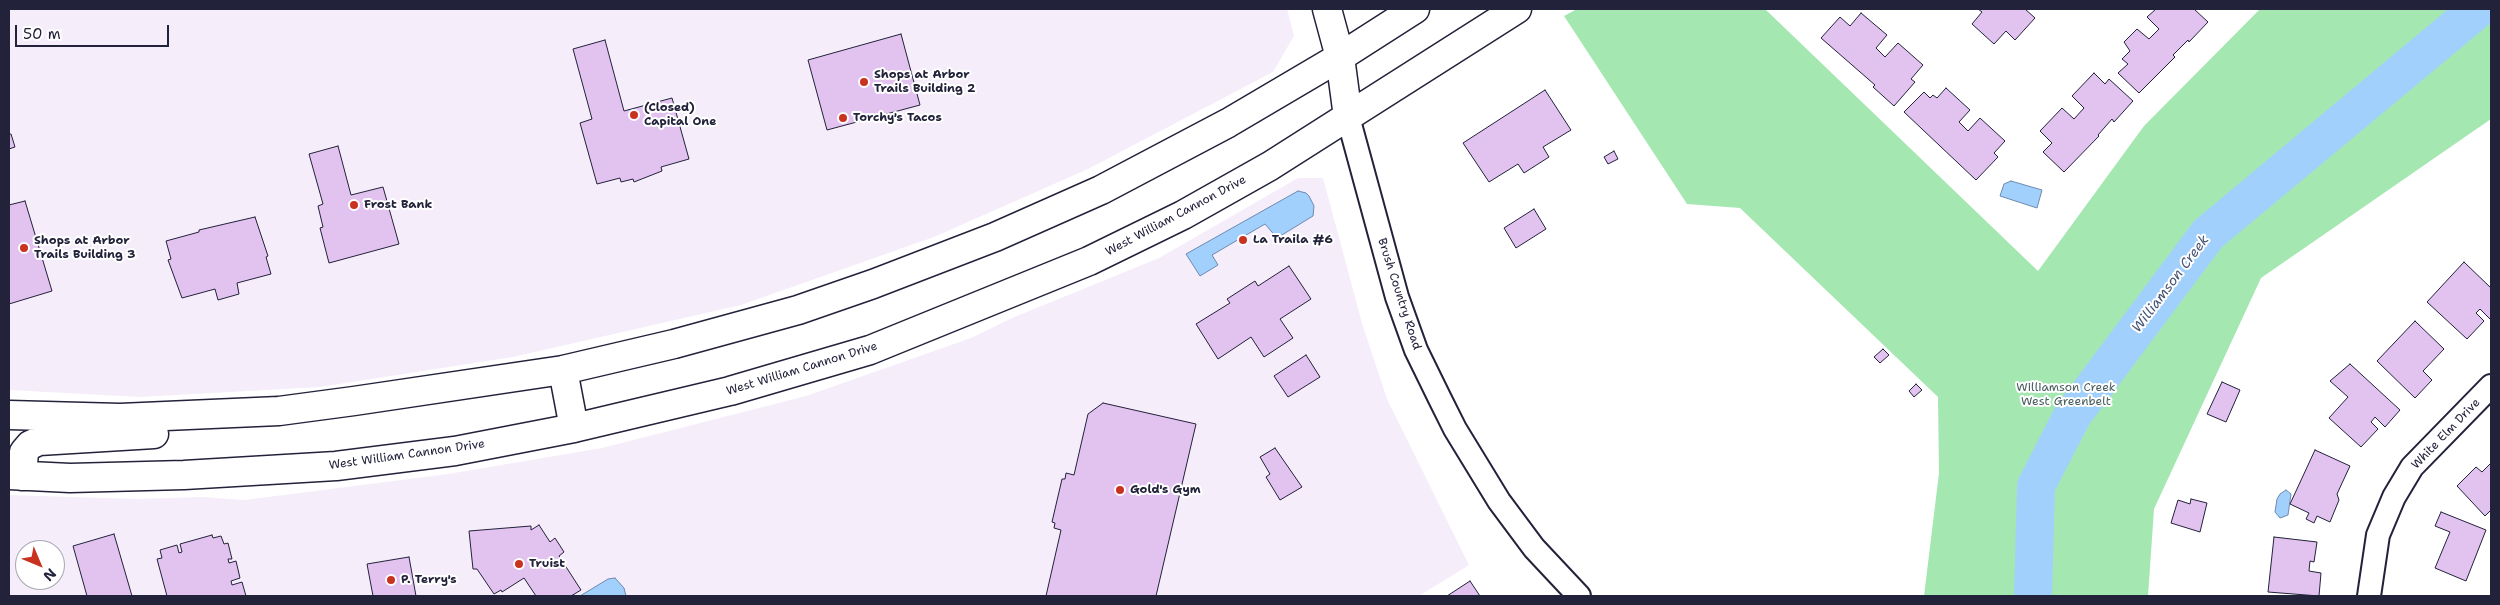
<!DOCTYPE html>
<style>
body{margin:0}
#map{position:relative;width:2500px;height:605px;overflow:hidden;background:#fff;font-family:"Shantell Sans",sans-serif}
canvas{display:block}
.frame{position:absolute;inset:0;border:10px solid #22223b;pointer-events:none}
.north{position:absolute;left:15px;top:540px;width:50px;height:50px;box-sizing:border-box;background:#fff;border:1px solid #a7a7b1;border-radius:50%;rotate:135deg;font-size:14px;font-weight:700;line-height:20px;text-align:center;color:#22223b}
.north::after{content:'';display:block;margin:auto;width:18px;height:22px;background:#c8321e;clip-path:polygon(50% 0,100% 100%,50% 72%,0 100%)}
.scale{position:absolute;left:15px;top:25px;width:154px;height:22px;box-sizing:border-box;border:2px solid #22223b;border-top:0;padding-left:6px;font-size:15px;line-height:18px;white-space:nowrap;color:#22223b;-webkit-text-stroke:4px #fff;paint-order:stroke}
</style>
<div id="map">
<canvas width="2500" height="605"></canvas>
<div class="frame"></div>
<div class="north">N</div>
<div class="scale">50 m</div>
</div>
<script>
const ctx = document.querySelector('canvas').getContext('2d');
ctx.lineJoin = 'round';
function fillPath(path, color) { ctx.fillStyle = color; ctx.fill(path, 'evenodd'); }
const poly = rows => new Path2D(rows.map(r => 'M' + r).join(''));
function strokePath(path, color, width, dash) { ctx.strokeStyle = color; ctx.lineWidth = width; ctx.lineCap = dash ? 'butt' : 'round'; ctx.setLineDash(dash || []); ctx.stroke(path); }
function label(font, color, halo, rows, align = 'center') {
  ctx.font = font + ' "Shantell Sans",sans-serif'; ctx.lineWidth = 4; ctx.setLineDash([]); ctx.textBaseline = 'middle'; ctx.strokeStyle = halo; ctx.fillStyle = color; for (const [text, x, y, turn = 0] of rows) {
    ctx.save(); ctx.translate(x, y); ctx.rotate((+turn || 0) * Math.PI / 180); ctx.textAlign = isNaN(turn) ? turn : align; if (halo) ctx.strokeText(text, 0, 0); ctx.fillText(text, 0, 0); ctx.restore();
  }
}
fillPath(poly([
 [9,9,1287,9,1294,36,1273,72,1088,169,934,237,741,305,513,357,320,387,140,397,9,390],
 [1298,178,1323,178,1362,323,1387,399,1469,565,1419,596,9,596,9,495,137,499,202,497,244,500,448,474,602,448,806,396,971,338,1012,318,1159,258],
 [25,550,55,550,55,580,25,580]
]), '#f6edfa');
fillPath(poly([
 [1577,9,1765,9,2038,271,2144,126,2260,9,2491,9,2491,119,2261,278,2154,509,2148,596,1924,596,1939,473,1938,397,1740,208,1687,204,1564,16]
]), '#a5e7b1');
const water = poly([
 [2011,181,2042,190,2037,208,2000,196,2004,184,2011,181],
 [1298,191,1306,193,1309,196,1314,206,1313,216,1277,238,1265,224,1212,255,1218,265,1200,276,1186,254,1298,191],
 [2286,490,2291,494,2288,515,2280,518,2275,512,2277,499,2280,494,2286,490],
 [615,578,624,588,626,596,580,596,608,579,615,578]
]);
fillPath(water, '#a1d0fd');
strokePath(water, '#6e8aaf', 1);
strokePath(poly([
 [2033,596,2036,486,2072,416,2208,234,2478,9]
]), '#a1d0fd', 38);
const building = poly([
 [1978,9,2025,9,2035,18,2015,40,2006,31,1994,44,1972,24,1982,12,1978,9],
 [2156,9,2194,9,2208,22,2189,42,2188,40,2173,55,2175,57,2139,93,2118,73,2128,64,2122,59,2130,51,2124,42,2137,29,2149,39,2159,29,2147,17,2156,9],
 [1861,13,1887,35,1876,48,1885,57,1898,43,1923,65,1911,79,1915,82,1894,106,1873,87,1875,85,1821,38,1840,17,1850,26,1861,13],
 [901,34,920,105,827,130,808,60,901,34],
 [605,40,624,111,672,98,689,159,661,167,662,171,634,182,633,179,621,182,620,178,597,184,580,123,592,119,573,49,605,40],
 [2094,73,2105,84,2109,79,2133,101,2114,122,2112,119,2098,135,2099,136,2064,172,2043,152,2052,143,2040,131,2062,108,2074,119,2084,108,2072,96,2094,73],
 [1946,88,1970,110,1959,122,1968,131,1980,118,2005,141,1994,153,1998,157,1976,180,1904,112,1924,92,1930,98,1933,95,1937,98,1946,88],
 [1545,90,1571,130,1543,147,1549,157,1524,173,1518,164,1489,182,1463,143,1545,90],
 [9,134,11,134,15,147,9,149,9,134],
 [338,146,351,195,383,187,399,244,329,263,320,228,323,227,318,206,323,204,309,154,338,146],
 [1614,151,1618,159,1608,164,1604,157,1614,151],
 [25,201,52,291,9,304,9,205,25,201],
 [1534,209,1546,229,1516,248,1504,228,1534,209],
 [255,217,268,256,266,257,271,274,237,283,239,294,218,300,215,289,182,298,168,260,171,259,166,241,199,232,199,230,255,217],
 [2464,262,2491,288,2491,320,2480,309,2476,313,2484,321,2467,339,2427,302,2464,262],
 [1289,266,1311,299,1280,319,1293,338,1264,357,1251,337,1218,359,1196,324,1230,303,1227,299,1255,281,1258,286,1289,266],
 [2415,321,2444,349,2423,371,2432,380,2415,398,2377,361,2415,321],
 [1883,349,1889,355,1880,363,1874,357,1883,349],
 [1306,355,1320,377,1288,397,1274,376,1306,355],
 [2350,364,2400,410,2385,427,2375,417,2371,422,2378,429,2361,447,2329,418,2348,397,2330,381,2350,364],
 [2222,382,2240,390,2226,422,2207,414,2222,382],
 [1916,384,1922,390,1914,397,1909,391,1916,384],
 [1103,403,1196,424,1156,596,1046,596,1061,530,1054,528,1055,523,1052,522,1062,479,1065,479,1066,473,1074,475,1088,414,1103,403],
 [1275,448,1302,487,1280,500,1266,477,1270,474,1260,457,1275,448],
 [2315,450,2350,466,2337,494,2339,500,2330,522,2317,516,2314,523,2306,519,2309,513,2290,504,2315,450],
 [2491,463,2491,510,2485,516,2457,486,2476,467,2482,472,2491,463],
 [2191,499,2207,503,2200,532,2171,523,2178,500,2190,504,2191,499],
 [2441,512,2486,530,2466,581,2435,568,2450,532,2435,526,2441,512],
 [539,525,550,542,555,538,564,552,559,556,581,590,571,596,536,596,524,578,502,592,501,590,494,594,477,569,473,569,469,531,531,526,531,530,539,525],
 [114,534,132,596,87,596,73,546,114,534],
 [212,535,213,538,221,536,224,544,228,543,232,559,228,559,229,563,236,561,240,578,231,581,232,585,242,582,246,596,167,596,157,559,162,558,160,550,177,545,179,553,182,552,180,544,212,535],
 [2274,537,2317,542,2314,562,2310,561,2309,571,2321,573,2319,596,2268,592,2274,537],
 [409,557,416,596,373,596,367,564,409,557],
 [1470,581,1480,596,1447,596,1470,581]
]);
fillPath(building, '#e2c2ef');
strokePath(building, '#22223b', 1);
const street = poly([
 [1348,117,1397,297,1416,350,1440,399,1455,429,1499,501,1534,548,1579,596],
 [2369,596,2378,535,2394,497,2412,467,2491,386]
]);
const secondary = poly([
 [1327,9,1340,57,1348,117],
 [563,370,574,428],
 [9,415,120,418,279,411,354,401,563,370,674,344,798,310,873,284,995,237,1101,190,1228,123,1340,57,1415,9],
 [9,475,70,478,184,475,336,466,455,451,574,428,730,391,870,350,1089,261,1183,215,1270,166,1517,9],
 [22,476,24,452,30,445,39,441,154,434]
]);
strokePath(street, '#22223b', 26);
strokePath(secondary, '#22223b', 31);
strokePath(street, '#fff', 22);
strokePath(secondary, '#fff', 28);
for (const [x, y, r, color] of [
 [864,82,5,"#c8321e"],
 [634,115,5,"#c8321e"],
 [843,118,5,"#c8321e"],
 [354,205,5,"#c8321e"],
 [1243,240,5,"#c8321e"],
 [24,248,5,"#c8321e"],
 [1120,490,5,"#c8321e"],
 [519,564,5,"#c8321e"],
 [391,580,5,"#c8321e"]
]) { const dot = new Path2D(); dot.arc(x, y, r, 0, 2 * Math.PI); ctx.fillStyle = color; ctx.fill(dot); strokePath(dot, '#fff', 2); }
label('bold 12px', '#22223b', '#fff', [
 ["Shops at Arbor",874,75],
 ["Trails Building 2",874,89],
 ["(Closed)",644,108],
 ["Capital One",644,122],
 ["Torchy's Tacos",853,118],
 ["Frost Bank",364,205],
 ["La Traila #6",1253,240],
 ["Shops at Arbor",34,241],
 ["Trails Building 3",34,255],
 ["Gold's Gym",1130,490],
 ["Truist",529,564],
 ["P. Terry's",401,580]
], 'left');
label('12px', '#22223b', '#fff', [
 ["West William Cannon Drive",1176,216,-28],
 ["Brush Country Road",1399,294,72],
 ["West William Cannon Drive",802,369,-17],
 ["White Elm Drive",2446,434,-46],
 ["West William Cannon Drive",407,455,-8]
]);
label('12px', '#495d5e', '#fff', [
 ["Williamson Creek",2066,388],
 ["West Greenbelt",2066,402]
]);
label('italic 14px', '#485675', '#fff', [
 ["Williamson Creek",2171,284,-53]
]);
</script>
